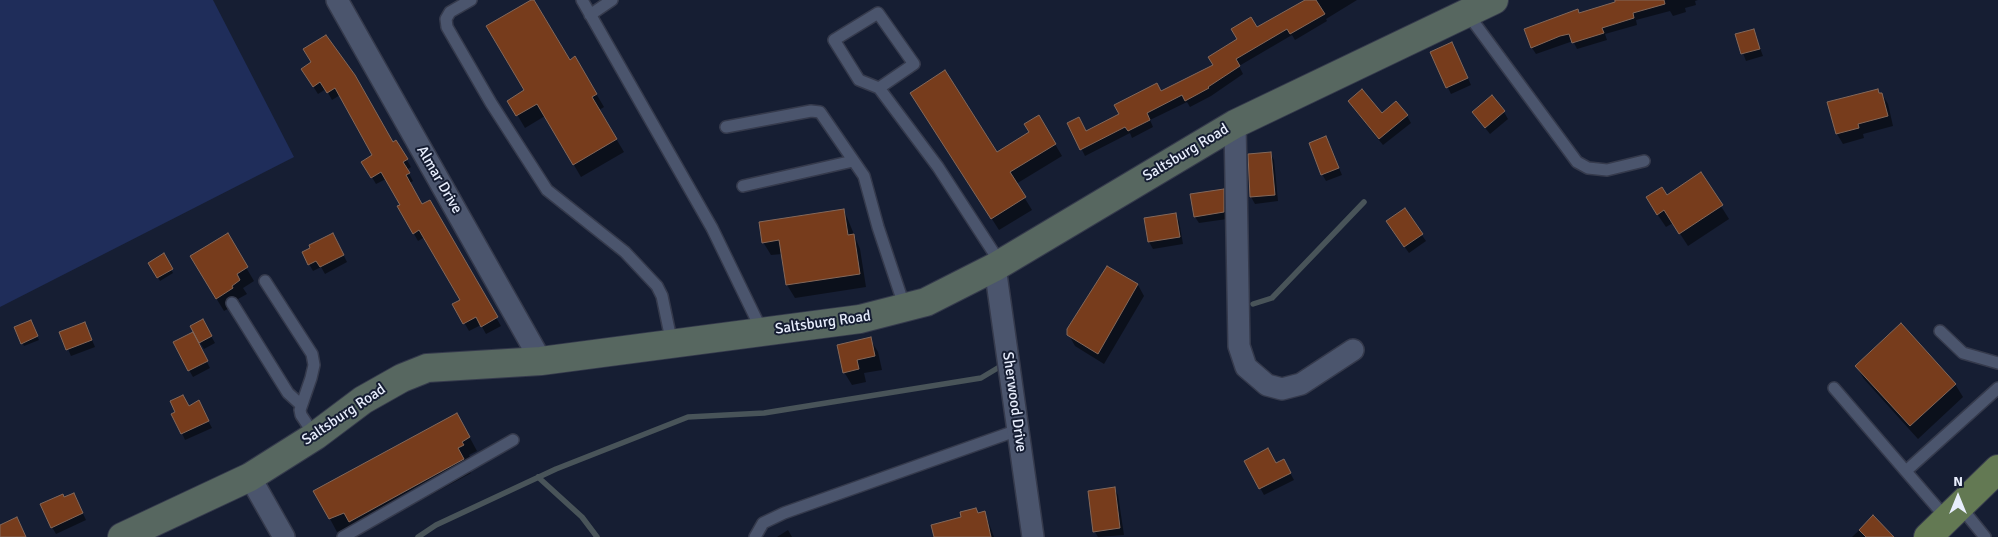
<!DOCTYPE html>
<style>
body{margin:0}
#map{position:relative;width:1998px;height:537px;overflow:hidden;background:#161e33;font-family:Signika,sans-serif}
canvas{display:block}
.north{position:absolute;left:1933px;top:472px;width:50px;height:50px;-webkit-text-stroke:4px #161e33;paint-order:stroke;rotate:0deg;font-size:14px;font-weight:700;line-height:20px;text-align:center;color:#e8eefd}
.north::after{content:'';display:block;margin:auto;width:18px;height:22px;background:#e8eefd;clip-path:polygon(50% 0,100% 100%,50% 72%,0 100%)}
</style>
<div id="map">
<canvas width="1998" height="537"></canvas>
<div class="north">N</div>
</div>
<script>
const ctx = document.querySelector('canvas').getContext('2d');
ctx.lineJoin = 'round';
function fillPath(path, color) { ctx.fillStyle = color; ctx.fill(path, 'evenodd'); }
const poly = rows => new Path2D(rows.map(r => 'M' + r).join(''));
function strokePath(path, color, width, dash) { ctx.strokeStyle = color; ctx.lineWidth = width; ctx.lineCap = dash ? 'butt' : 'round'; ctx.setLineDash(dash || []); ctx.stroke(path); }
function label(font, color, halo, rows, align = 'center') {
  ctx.font = font + ' Signika,sans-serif'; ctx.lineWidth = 4; ctx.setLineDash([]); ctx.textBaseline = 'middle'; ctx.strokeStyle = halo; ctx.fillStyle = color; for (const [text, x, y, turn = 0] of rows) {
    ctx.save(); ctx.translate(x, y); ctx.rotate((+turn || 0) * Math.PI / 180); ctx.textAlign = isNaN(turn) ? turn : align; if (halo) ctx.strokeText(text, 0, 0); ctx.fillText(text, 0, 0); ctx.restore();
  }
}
fillPath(poly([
 [0,0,213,0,294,157,0,307]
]), '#1f2d5a');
fillPath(poly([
 [1316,0,1357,0,1326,19,1327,21,1295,40,1292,35,1239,66,1243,74,1211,96,1190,107,1187,102,1150,120,1153,127,1132,138,1130,133,1085,156,1069,124,1086,132,1214,66,1257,29],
 [1616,0,1698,0,1695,1,1696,5,1685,8,1686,12,1673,16,1670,11,1636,20,1637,25,1605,34,1607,40,1577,49,1573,41,1536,54,1532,48,1580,14,1617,3],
 [1753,30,1763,56,1746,61,1736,35],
 [1455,50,1471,85,1451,94,1431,53],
 [575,58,604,107,599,110,624,152,581,177,545,116,525,128,509,101],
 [312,63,392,144,396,142,411,167,407,170,413,181,410,183,422,206,429,201,501,326,486,334,481,325,469,331,454,305,462,301,425,237,418,241,399,207,402,205,386,179,376,184,363,162,374,155,340,95,332,100,326,89,318,94,307,77],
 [1880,94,1882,94,1888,104,1893,126,1863,134,1864,138,1843,144,1837,134],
 [919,105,996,153,1031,133,1039,117,1062,156,1016,184,1032,210,999,230],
 [1353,108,1381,115,1407,116,1411,123,1383,145],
 [1504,112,1508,119,1490,134,1478,119],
 [1326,138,1342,175,1326,181,1322,174],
 [1270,153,1274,160,1278,201,1255,204,1251,197],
 [1701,174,1729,219,1688,246,1673,223,1666,227,1655,211,1667,196],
 [1223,190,1227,197,1227,219,1199,223,1195,217],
 [844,210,860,249,866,287,795,298,787,285,782,254,771,255,763,242],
 [1404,210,1426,241,1409,253,1391,228],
 [1176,215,1179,221,1183,244,1153,249,1149,242],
 [227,235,254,281,243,288,247,294,238,299,240,302,224,311,191,257],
 [337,242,347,262,325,274,321,267,313,271,309,264],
 [163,255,173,273,160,281,150,263],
 [1107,268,1138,285,1144,296,1104,364,1075,346,1069,335],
 [202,320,215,343,204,349,199,341,197,342,210,368,193,377,189,370],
 [30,322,39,340,24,346,15,328],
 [85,324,95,347,71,356,61,333],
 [870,339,878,352,882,370,864,373,866,382,852,385,844,372],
 [1856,366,1955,384,1963,397,1918,439,1864,379],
 [189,407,202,409,212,428,185,440,182,433],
 [464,427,477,451,469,455,471,459,465,462,471,473,357,535,352,526,337,532,315,491],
 [1283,460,1294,480,1264,495,1246,462,1276,465],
 [1114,488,1118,495,1124,535,1098,537,1095,532],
 [74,495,86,520,56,534,52,527,64,499],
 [985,513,994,537,935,537,962,518],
 [1873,517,1892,537,1852,537],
 [788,530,792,537,777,537]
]), '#0007');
strokePath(poly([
 [1253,304,1272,298,1364,202],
 [538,477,582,517,597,537],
 [418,537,436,525,556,469,688,417,764,413,981,378,1001,366]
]), '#495459', 5.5);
const building = poly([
 [531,0,534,0,570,60,575,56,597,94,592,97,617,139,573,165,537,104,516,116,507,101,524,90,486,26,531,0],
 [1305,0,1316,0,1325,14,1290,34,1287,29,1236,59,1240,66,1208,87,1209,88,1185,101,1182,95,1147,113,1150,120,1128,131,1125,127,1080,150,1067,123,1079,117,1086,131,1119,114,1114,105,1157,83,1161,91,1213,65,1208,57,1237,39,1231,29,1251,17,1257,27,1305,0],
 [1615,0,1664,0,1665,4,1633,13,1634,18,1602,28,1604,33,1572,43,1569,34,1560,36,1531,48,1524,29,1578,9,1579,13,1615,2,1615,0],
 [1754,29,1760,49,1741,54,1735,34,1754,29],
 [326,35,355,75,393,142,396,140,408,159,403,162,410,173,406,175,422,204,430,200,498,317,481,327,476,317,463,324,452,304,460,300,419,230,413,234,397,206,400,205,381,172,371,178,361,162,372,155,335,88,327,93,320,82,313,87,301,69,311,62,303,49,326,35],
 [1452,42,1468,78,1446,88,1430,52,1452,42],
 [945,70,997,152,1029,132,1024,124,1039,115,1056,144,1010,172,1026,197,991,219,910,93,945,70],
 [1362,89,1382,113,1396,101,1408,115,1379,139,1348,101,1362,89],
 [1878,89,1879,93,1882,93,1888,116,1858,124,1859,128,1836,134,1827,102,1878,89],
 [1492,95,1505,111,1485,128,1472,112,1492,95],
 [1326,136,1339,168,1321,175,1309,143,1326,136],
 [1271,152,1275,195,1250,197,1248,154,1271,152],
 [1701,172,1723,205,1679,234,1664,210,1657,215,1646,197,1662,187,1667,195,1701,172],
 [1224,189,1224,212,1194,217,1190,194,1224,189],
 [1405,208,1423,234,1404,247,1386,221,1405,208],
 [844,209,848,235,854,234,860,274,786,285,779,240,762,243,759,222,844,209],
 [1176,213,1180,237,1148,242,1144,218,1176,213],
 [228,233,248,267,237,274,240,280,232,286,233,288,216,299,190,256,228,233],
 [333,233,344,255,320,267,316,261,308,265,302,252,310,248,309,245,333,233],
 [164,253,173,269,157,278,148,263,164,253],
 [1107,266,1138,284,1098,354,1067,335,1067,329,1107,266],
 [203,319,212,336,199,343,190,326,203,319],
 [31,320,38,336,21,344,14,327,31,320],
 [85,322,92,340,66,350,59,332,85,322],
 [1901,323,1956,384,1910,426,1855,366,1901,323],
 [193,332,208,361,188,371,173,342,193,332],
 [871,337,875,356,857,360,859,369,843,373,837,345,871,337],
 [183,395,189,406,199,400,209,421,181,434,171,414,175,412,170,401,183,395],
 [457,413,470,437,462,442,464,445,458,448,464,459,349,522,344,513,329,519,313,491,457,413],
 [1268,448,1276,463,1284,459,1291,473,1259,489,1244,461,1268,448],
 [1115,487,1120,528,1093,532,1088,491,1115,487],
 [74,493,83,513,51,528,40,504,63,494,64,497,74,493],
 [976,508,978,513,985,511,991,537,934,537,931,525,961,517,960,512,976,508],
 [1873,515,1894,537,1866,537,1859,530,1873,515],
 [17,517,26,537,0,537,0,525,17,517]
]);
fillPath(building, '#773c1c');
strokePath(building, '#84685a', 1);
const service = poly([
 [471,0,450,12,446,19,447,27,491,103,547,190,625,252,657,286,662,296,672,344],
 [582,0,712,228,762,331],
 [1467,13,1577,162,1588,168,1607,170,1644,161],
 [590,15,612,0],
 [879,88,914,64,878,13,834,40,859,80,879,88,938,167,1001,264],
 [726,127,811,111,820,112,864,176,878,227,905,308],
 [743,186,853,161],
 [265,281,312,354,314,365,311,378,300,410,301,415,315,436],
 [232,303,288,393,300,404],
 [1940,331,1963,353,1998,363],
 [1834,388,1947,519],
 [1906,471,1998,388],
 [1960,506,1985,537],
 [343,537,513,440],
 [755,537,763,523,784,513,1018,430]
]);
const minor = poly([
 [337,0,541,361],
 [1235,124,1239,346,1246,367,1267,385,1282,389,1301,384,1353,350],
 [995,267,1033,537],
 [250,477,284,537]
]);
const secondary = poly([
 [122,537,250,477,315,436,363,400,402,378,427,368,541,361,860,319,926,302,995,267,1235,124,1494,0]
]);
const primary = poly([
 [1928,537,1998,469]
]);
strokePath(service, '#353a4c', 14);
strokePath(minor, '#353a4c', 24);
strokePath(secondary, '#353a4c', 30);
strokePath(primary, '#353a4c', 30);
strokePath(service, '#4b556d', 11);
strokePath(minor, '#4b556d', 21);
strokePath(secondary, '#576760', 28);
strokePath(primary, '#637953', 28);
label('15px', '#e8eefd', '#161e33', [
 ["Saltsburg Road",1186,153,-31],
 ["Almar Drive",439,180,60],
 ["Saltsburg Road",823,323,-8],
 ["Sherwood Drive",1014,402,82],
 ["Saltsburg Road",344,415,-34]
]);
</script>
